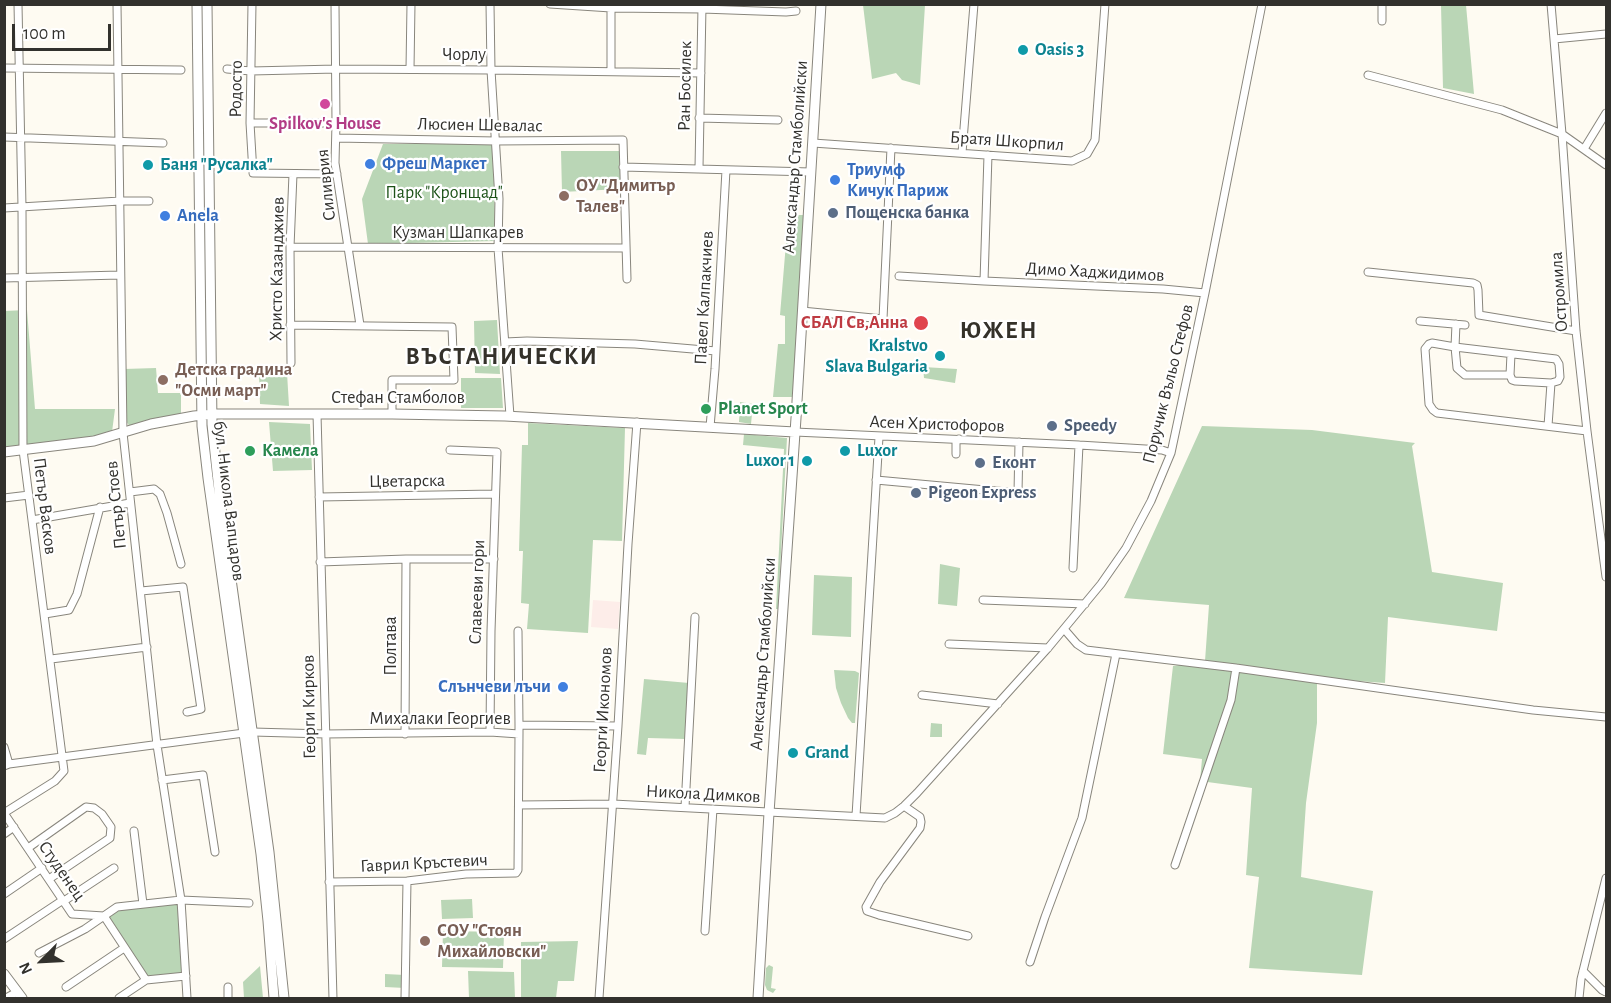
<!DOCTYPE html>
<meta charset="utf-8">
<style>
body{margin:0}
#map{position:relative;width:1611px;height:1003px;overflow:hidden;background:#fefbf2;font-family:"Alegreya Sans",sans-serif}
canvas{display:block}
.frame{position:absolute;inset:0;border:6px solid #32312d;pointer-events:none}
.north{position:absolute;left:12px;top:931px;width:60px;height:60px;-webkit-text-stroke:4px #fff;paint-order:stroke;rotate:246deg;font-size:16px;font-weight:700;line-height:24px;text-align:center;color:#32312d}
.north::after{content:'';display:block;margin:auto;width:21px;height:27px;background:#32312d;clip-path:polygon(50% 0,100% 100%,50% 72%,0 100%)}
.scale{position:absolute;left:12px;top:24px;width:99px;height:27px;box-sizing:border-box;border:3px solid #32312d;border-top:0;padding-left:8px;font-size:18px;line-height:21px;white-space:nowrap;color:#32312d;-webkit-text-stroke:4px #fff;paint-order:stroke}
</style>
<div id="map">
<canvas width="1611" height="1003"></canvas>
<div class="frame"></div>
<div class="north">N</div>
<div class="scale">100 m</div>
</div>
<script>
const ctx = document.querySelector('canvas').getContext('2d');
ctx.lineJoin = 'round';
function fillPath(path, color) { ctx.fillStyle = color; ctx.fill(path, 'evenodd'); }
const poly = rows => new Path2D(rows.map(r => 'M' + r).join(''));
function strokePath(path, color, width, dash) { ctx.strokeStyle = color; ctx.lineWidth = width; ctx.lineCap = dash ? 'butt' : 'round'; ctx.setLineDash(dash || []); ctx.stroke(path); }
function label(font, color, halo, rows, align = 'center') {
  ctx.font = font + ' "Alegreya Sans",sans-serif'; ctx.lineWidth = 4.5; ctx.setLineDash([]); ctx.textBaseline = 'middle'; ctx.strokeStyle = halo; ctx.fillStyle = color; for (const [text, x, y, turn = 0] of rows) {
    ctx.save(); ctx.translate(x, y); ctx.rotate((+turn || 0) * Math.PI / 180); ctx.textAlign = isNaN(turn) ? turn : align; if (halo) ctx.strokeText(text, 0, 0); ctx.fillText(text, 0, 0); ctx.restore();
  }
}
fillPath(poly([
 [593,600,620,602,618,629,591,627]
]), '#fdede9');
fillPath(poly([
 [863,5,925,5,920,85,902,80,896,73,872,79],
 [1441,5,1466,5,1474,94,1443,88],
 [383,144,494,144,495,241,368,244,362,199],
 [561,151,619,151,621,189,562,192],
 [791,215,805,215,793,397,773,397,778,344,785,344,785,316,780,315,786,243,790,243],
 [27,310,35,409,115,409,112,432,86,439,5,449,4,311],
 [497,320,500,374,475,373,474,321],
 [923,367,957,369,955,383,924,378],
 [156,368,158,393,181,393,181,414,130,427,126,421,124,369],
 [259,373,287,373,289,406,260,404],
 [461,378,501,378,503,408,461,408],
 [740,402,753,404,751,424,739,422],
 [269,422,310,424,312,470,273,471],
 [528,423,625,428,622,541,593,540,588,633,527,629,529,604,521,603,523,551,519,551,522,445,528,445],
 [1202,426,1312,430,1415,443,1412,446,1432,572,1503,583,1497,631,1388,617,1385,683,1317,678,1317,723,1306,803,1301,877,1373,891,1362,975,1249,968,1259,877,1246,875,1252,788,1200,781,1202,759,1163,754,1173,666,1205,661,1209,605,1124,598],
 [744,434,787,438,778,609,776,609,784,449,743,445],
 [940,564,960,568,957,606,938,604],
 [814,575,852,577,851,637,812,635],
 [834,670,855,671,859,673,855,723,852,723,848,718,841,703,836,688],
 [644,679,689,683,685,739,648,738,646,755,637,754],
 [931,723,942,724,942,737,930,737],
 [472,899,473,918,442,919,441,900],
 [181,900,186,976,146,980,104,916,117,907],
 [443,931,504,932,503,968,442,967],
 [578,941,574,981,558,981,556,998,521,998,521,942],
 [769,965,773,967,771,988,776,989,773,993,767,990,765,985,766,968],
 [260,966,263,998,244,998,243,982],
 [468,971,514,972,515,998,469,998],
 [385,974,405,975,405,988,385,987]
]), '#bad6b6');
const street = poly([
 [117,4,123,433,157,745,181,900,187,998],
 [252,4,250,123,253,173,337,174],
 [335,4,336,123,335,163,360,325],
 [490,4,491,70,499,199,498,248,510,416],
 [550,4,611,8,702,9,786,12,796,11],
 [1551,4,1562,134,1576,331,1587,431,1606,577],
 [1382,21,1382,4],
 [1554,39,1606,34],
 [4,68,181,70],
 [227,69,251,71,336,69,491,70,701,73],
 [410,69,411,4],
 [611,71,611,4],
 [1368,75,1502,110,1562,134,1606,165],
 [699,118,778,120],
 [250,123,336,123],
 [4,137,163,143],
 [336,138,496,141,623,140,627,279],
 [813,143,1072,161,1087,154,1095,140,1105,4],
 [1584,149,1606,113],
 [962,153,974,4],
 [623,167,811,172],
 [699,168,702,6],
 [4,208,120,201,149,201],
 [290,247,626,248],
 [1368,272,1473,283,1477,285,1478,290,1479,315,1576,331],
 [899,276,984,281,1163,289,1205,293],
 [4,278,120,275],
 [984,281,988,155],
 [802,311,883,319,891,148],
 [1420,321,1465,325],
 [1456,324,1455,347,1457,368,1465,375,1510,375,1512,380,1515,381,1551,383,1558,381,1560,377,1559,364,1556,359,1455,347,1432,343,1429,344,1425,349,1429,404,1433,410,1437,413,1587,431],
 [290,325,452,327,454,380,392,380,392,414],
 [505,342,527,341,635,344,716,351],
 [291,363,290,247,293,174],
 [1510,375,1511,354],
 [317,414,333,998],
 [1548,426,1551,383],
 [710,427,715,369,726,170],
 [795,432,1079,445,1162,450,1171,453],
 [450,450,497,452,491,631,490,732],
 [956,454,956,442,959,439],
 [876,480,1018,493,1019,442],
 [130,492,154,489,160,494,167,513,181,564],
 [319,497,495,494],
 [4,498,29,495],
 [32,520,130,503],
 [320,562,406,559,494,559],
 [1073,568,1079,445],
 [141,591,183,587,201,709,187,712],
 [983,600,1085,604],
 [45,614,69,610,77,594,100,507],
 [1064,629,1077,644,1086,650,1236,668,1533,710,1606,717],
 [518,631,519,725],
 [949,644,1048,648],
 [51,659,147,647],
 [922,695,998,704],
 [253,732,325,734,490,732,519,734,519,725,618,726],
 [405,734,406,559],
 [4,747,9,764],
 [4,766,9,764,244,733],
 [162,780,203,775,215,852],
 [519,805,613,804,885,818,895,813,904,806,917,793,1048,648,1101,584,1126,548,1151,501,1171,453,1205,293,1262,4],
 [904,806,920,817,921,822,920,828,880,882,866,907,867,911,879,915,968,936],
 [685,807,695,617],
 [4,813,55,781,64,771,23,450,22,207,18,4],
 [4,813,72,914,104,916,146,980,186,976],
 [856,816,879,437],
 [134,831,143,904],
 [4,834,14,827],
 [28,848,86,807,94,808,102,814,111,827,110,838,49,879],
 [1175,865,1231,700,1236,668],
 [329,882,407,881,466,874,516,873,518,870,519,734],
 [4,894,42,868],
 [64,901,114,868],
 [705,931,713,809],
 [4,939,63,900],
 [39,953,85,929,117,907,181,900,249,903],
 [1030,962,1045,917,1082,818,1116,654],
 [1583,971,1602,990,1606,992],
 [66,987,124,948],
 [228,987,228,998],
 [6,998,17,992],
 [119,998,146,980],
 [405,998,407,881],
 [599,998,618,726,628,544,637,422],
 [1579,998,1581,979,1606,878]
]);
const secondary = poly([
 [197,4,202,426,208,478,261,854,268,921,274,998],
 [207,4,212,424,220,500,269,852,284,998],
 [4,452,94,441,151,424,194,416,214,414,392,414,505,416,795,432],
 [4,974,22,998],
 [758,998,769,813,796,418,821,4]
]);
strokePath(street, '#89867d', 9);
strokePath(secondary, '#89867d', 11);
strokePath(street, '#fff', 7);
strokePath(secondary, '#fff', 9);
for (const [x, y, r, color] of [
 [1023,50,6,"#0f9aa8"],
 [325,104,6,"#d1479c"],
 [370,164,6,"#3f7fe0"],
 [148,165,6,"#0f9aa8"],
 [835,180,6,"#3f7fe0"],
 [564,196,6,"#8d6e63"],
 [833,213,6,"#5c6f8a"],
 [165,216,6,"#3f7fe0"],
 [921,323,8,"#e0444e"],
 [940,356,6,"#0f9aa8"],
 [163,380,6,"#8d6e63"],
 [706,409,6,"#2e9e5b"],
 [1052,426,6,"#5c6f8a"],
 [250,451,6,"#2e9e5b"],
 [845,451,6,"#0f9aa8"],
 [807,461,6,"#0f9aa8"],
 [980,463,6,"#5c6f8a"],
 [916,493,6,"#5c6f8a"],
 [563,687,6,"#3f7fe0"],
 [793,753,6,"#0f9aa8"],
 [425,941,6,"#8d6e63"]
]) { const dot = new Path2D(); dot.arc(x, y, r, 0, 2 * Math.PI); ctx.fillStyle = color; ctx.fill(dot); strokePath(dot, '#fff', 2); }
label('bold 18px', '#0d838f', '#fff', [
 ["Oasis 3",1035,50],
 ["Баня \"Русалка\"",160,165],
 ["Kralstvo",928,346,"right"],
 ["Slava Bulgaria",928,367,"right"],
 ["Luxor",857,451],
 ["Luxor 1",795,461,"right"],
 ["Grand",805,753]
], 'left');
label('18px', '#32312d', '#fff', [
 ["Чорлу",464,55],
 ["Ран Босилек",685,86,-89],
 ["Родосто",236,89,-89],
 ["Люсиен Шевалас",480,125,1],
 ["Братя Шкорпил",1007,141,4],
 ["Александър Стамболийски",795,157,-86],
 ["Силиврия",326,185,-96],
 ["Кузман Шапкарев",458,233],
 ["Христо Казанджиев",277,269,-89],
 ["Димо Хаджидимов",1095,272,3],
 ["Остромила",1559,292,-94],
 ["Павел Калпакчиев",704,298,-87],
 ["Поручик Въльо Стефов",1168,384,-76],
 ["Стефан Стамболов",398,398],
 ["Асен Христофоров",937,424,2],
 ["Цветарска",407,481,-1],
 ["бул. Никола Вапцаров",229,501,83],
 ["Петър Стоев",116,505,-96],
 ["Петър Васков",45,506,83],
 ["Славееви гори",477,592,-88],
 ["Полтава",391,646,-90],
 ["Александър Стамболийски",763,654,-86],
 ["Георги Кирков",309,707,-91],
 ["Георги Икономов",603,710,-87],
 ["Михалаки Георгиев",440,719],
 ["Никола Димков",703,794,3],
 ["Гаврил Кръстевич",424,863,-3],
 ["Студенец",62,871,55]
]);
label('bold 18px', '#b23c85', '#fff', [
 ["Spilkov's House",325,124]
]);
label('bold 18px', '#366cbe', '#fff', [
 ["Фреш Маркет",382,164],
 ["Триумф",847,170],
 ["Кичук Париж",847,191],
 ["Anela",177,216],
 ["Слънчеви лъчи",551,687,"right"]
], 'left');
label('bold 18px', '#785e54', '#fff', [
 ["ОУ \"Димитър",576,186],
 ["Талев\"",576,207],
 ["Детска градина",175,370],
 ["\"Осми март\"",175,391],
 ["СОУ \"Стоян",437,931],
 ["Михайловски\"",437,952]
], 'left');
label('18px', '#1c5217', '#fff', [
 ["Парк \"Кронщад\"",444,193]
]);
label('bold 18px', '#4e5e75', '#fff', [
 ["Пощенска банка",845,213],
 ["Speedy",1064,426],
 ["Еконт",992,463],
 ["Pigeon Express",928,493]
], 'left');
label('bold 18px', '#be3a42', '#fff', [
 ["СБАЛ Св,Анна",908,323]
], 'right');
label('bold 18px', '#27864d', '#fff', [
 ["Planet Sport",718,409],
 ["Камела",262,451]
], 'left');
ctx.letterSpacing = '1.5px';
label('bold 24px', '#34312a', '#fff', [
 ["ЮЖЕН",999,331],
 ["ВЪСТАНИЧЕСКИ",502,357]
]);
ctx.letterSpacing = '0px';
</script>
